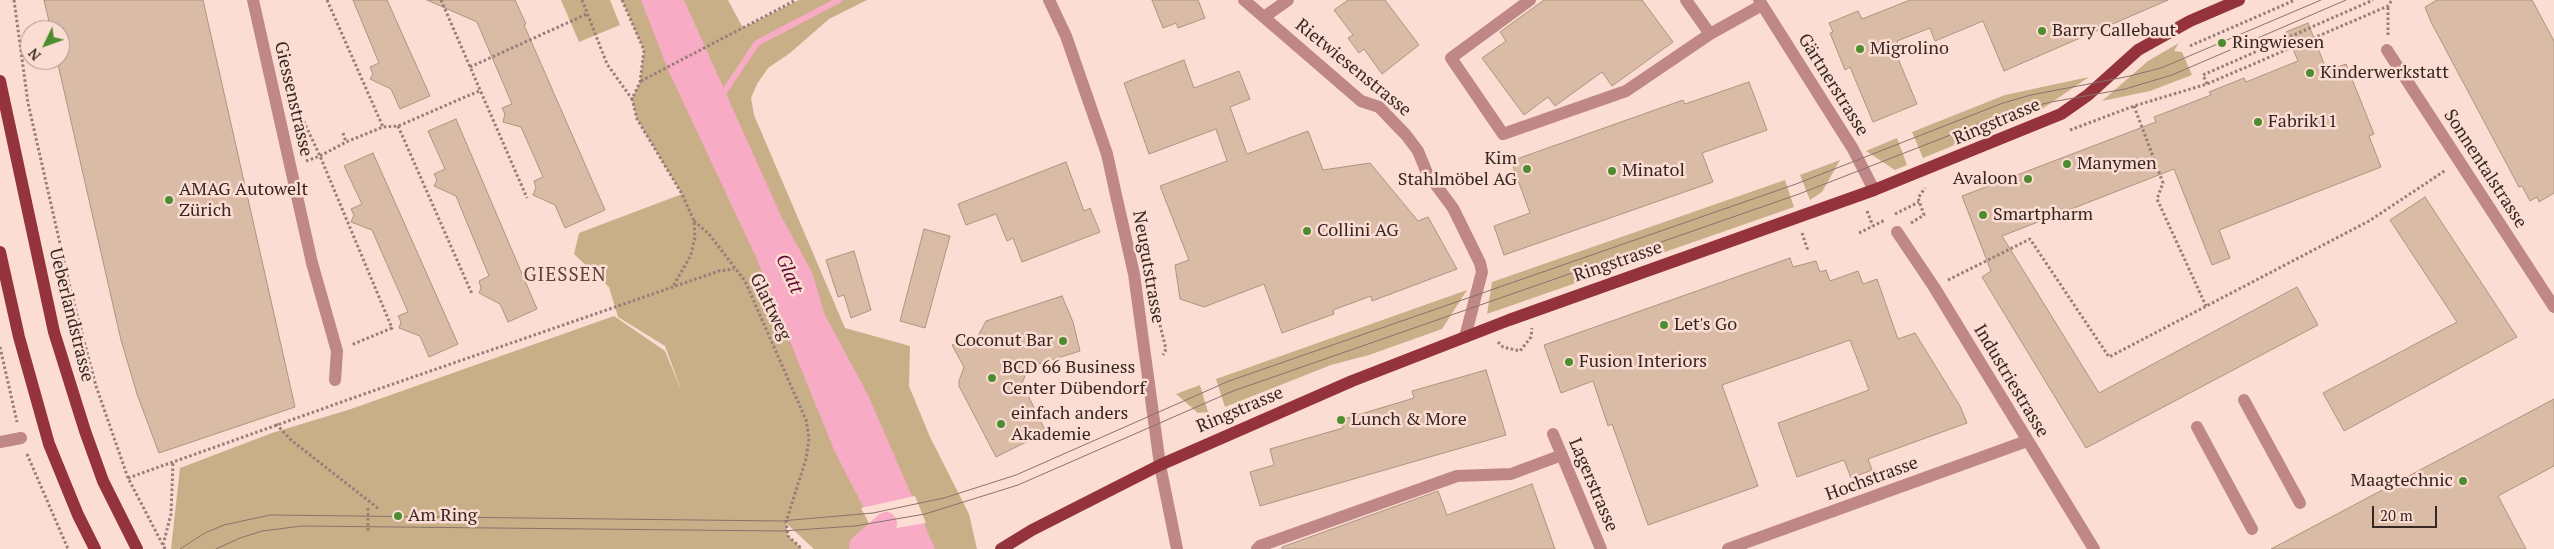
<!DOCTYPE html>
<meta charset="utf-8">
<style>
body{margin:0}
#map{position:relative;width:2554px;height:549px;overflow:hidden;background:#fcddd3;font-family:"PT Serif",serif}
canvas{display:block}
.north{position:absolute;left:20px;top:20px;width:50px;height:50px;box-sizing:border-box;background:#fcddd3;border:1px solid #ad948d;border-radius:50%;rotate:228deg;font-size:14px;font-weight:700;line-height:20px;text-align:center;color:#362723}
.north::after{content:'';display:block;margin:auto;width:18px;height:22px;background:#4d8d2f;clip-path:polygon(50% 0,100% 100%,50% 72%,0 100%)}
.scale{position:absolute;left:2372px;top:506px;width:65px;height:22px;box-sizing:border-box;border:2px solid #362723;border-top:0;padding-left:6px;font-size:15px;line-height:18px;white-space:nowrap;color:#362723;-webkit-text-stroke:4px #fcddd3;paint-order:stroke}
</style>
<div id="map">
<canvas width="2554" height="549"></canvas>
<div class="north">N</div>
<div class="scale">20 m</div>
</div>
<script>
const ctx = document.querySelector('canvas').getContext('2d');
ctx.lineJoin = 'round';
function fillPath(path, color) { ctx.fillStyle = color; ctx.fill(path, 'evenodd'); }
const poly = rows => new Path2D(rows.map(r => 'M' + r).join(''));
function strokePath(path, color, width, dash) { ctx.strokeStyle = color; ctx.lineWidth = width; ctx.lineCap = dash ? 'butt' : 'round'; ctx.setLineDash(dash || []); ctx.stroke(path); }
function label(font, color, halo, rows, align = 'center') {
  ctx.font = font + ' "PT Serif",serif'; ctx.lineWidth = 5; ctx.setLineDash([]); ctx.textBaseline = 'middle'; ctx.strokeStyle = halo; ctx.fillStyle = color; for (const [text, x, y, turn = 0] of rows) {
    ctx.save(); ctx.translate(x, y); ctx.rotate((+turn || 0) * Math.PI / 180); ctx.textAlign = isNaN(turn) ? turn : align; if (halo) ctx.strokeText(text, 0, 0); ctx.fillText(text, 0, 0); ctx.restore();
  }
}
fillPath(poly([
 [561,0,610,0,620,25,579,42],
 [622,0,728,0,743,28,799,0,867,0,829,19,790,53,768,68,757,84,751,98,754,115,845,328,910,346,909,386,930,437,969,514,977,549,814,549,786,523,788,536,802,549,171,549,180,468,272,433,351,409,614,316,665,351,682,392,665,346,618,317,609,287,574,254,579,233,682,194,637,119,632,99,640,82,644,50],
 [2179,43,2174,51,2182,52,2192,75,2150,91,2102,101,2148,61],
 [2089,77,2042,109,1923,158,1912,132,2005,95],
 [1897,138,1907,165,1895,170,1866,151],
 [1840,160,1822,192,1810,200,1800,175],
 [1785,180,1794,207,1487,314,1492,282],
 [1467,290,1442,329,1369,355,1331,365,1225,407,1216,379],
 [1200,385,1208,412,1198,413,1176,394]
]), '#c9af87');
fillPath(poly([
 [641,0,684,0,781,216,812,272,825,315,868,395,935,549,870,549,858,536,874,528,834,450,755,255,669,72]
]), '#f7abc4');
fillPath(poly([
 [915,496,926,523,855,535,871,527,861,508]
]), '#fcddd3');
strokePath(poly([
 [720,98,757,43,839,0]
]), '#f7abc4', 6);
strokePath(poly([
 [860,546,886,523]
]), '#f7abc4', 22);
const building = poly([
 [44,0,203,0,295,407,159,453,137,394,121,340,57,60,60,60,60,30,51,30,44,0],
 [353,0,387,0,430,96,400,109,391,89,370,79,373,74,370,67,379,63,353,0],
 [427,0,515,0,526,24,524,25,605,210,565,228,555,205,533,195,536,188,534,181,543,177,521,127,503,122,505,114,502,108,512,104,477,22,427,0],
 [1152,0,1198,0,1205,18,1178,28,1176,23,1163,28,1152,0],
 [1348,0,1385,0,1419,45,1382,74,1364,49,1359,53,1348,38,1353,35,1334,10,1348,0],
 [1544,0,1642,0,1673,42,1612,86,1602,72,1555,106,1548,97,1524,115,1482,58,1506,41,1500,32,1544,0],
 [1910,0,2168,0,2004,71,1983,21,1935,41,1930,28,1897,41,1899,47,1894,49,1917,104,1873,122,1850,67,1845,70,1830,33,1833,32,1829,23,1858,11,1862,19,1910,0],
 [2437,0,2532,0,2554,41,2554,193,2539,202,2537,197,2530,201,2522,186,2519,187,2431,22,2425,7,2437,0],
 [2308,23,2327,71,2346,64,2374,134,2369,136,2381,167,2219,230,2230,258,2212,265,2174,169,2002,236,2099,393,2297,287,2318,325,2086,448,1982,277,1991,271,1962,196,2156,122,2154,117,2211,95,2209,92,2244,78,2246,82,2298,61,2286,32,2308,23],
 [1184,60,1194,88,1239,71,1250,99,1230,107,1247,154,1308,131,1323,170,1370,163,1418,221,1428,217,1457,269,1372,301,1371,296,1333,310,1334,314,1282,333,1264,284,1204,307,1180,299,1175,265,1189,260,1160,186,1227,161,1216,129,1149,154,1124,83,1184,60],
 [1749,82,1767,130,1702,153,1713,182,1504,255,1494,226,1530,213,1511,161,1683,100,1685,104,1749,82],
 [456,119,537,309,508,322,500,304,479,293,481,288,479,281,489,276,456,196,434,186,437,180,434,174,445,169,428,131,456,119],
 [373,153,458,344,429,357,420,336,399,328,401,322,398,316,408,312,372,230,351,222,354,215,351,209,362,204,344,166,373,153],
 [1066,162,1084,211,1090,208,1100,232,1022,262,1013,238,1007,241,996,214,966,225,958,204,1066,162],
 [2425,197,2517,337,2344,431,2323,393,2457,322,2390,220,2425,197],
 [924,229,950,236,925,328,900,321,924,229],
 [854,251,871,310,851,318,844,295,838,297,826,260,854,251],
 [1790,258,1793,267,1816,261,1820,272,1826,270,1830,281,1858,271,1863,284,1877,279,1898,339,1915,333,1960,406,1967,423,1868,459,1872,470,1851,478,1844,460,1797,477,1778,423,1869,390,1850,340,1722,385,1758,486,1648,525,1612,424,1608,426,1593,381,1561,393,1544,345,1790,258],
 [1062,296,1073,322,1080,351,1029,367,1022,383,1046,432,996,457,959,386,959,381,964,367,952,345,977,338,986,321,1062,296],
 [1486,370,1506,435,1260,506,1250,472,1274,465,1270,449,1343,428,1341,420,1414,398,1412,391,1486,370],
 [2554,399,2554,466,2498,496,2526,549,2271,549,2554,399],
 [1532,484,1555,549,1282,549,1282,547,1438,491,1447,515,1532,484]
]);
fillPath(building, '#dabba5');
strokePath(building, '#b0937e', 1);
strokePath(poly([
 [14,0,28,103,71,292,96,386,128,478,165,549],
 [327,0,383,127],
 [441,0,527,198],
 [582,0,607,64,632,99],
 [622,0,644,50,640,82,632,99,637,119,682,194,694,221,695,237,691,255,672,288],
 [2388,35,2388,6],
 [2190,46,2295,0],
 [470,67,587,14],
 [641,81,796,0],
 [2207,84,2203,75,2373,0],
 [295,103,320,156,392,328,351,345],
 [2134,106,2163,183,2157,199,2206,306],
 [398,126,472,294],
 [2070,130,2134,106,2207,84,2388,6,2392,0],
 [343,133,346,142],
 [306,161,320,156,346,142,383,127,398,126,479,91],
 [1867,211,1873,226],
 [1895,214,1919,202],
 [694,221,709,234,745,281,806,420,809,438,806,459,786,522,788,536,802,549],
 [1911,223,1924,215,1918,198,1925,188],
 [1802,233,1808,251],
 [1859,233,1885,220],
 [1948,280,2030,239,2109,357,2369,221,2446,170],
 [1160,325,1166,349,1163,355],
 [1498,342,1503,347,1520,351,1531,337,1532,328],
 [0,347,17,422],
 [276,424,291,440,379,509],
 [27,454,68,549],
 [128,478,367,393,719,271,734,269],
 [368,508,368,533],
 [163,545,171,514,173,462]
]), '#957e78', 3, [2.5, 2.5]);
strokePath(poly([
 [253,0,312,263,337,351,335,380],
 [1049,0,1066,36,1107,154,1116,195,1134,274,1160,465,1177,549],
 [1244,0,1361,101,1379,107,1406,135,1418,151,1427,173,1453,208,1480,263,1482,272,1465,337],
 [1530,0,1451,58,1503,134,1626,91,1710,34,1762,5],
 [1686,0,1710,34],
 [1759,0,1853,149,1874,190],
 [1264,17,1288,0],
 [2387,50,2554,307],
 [1897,232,1934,287,2094,549],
 [2244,400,2300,503],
 [2197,427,2252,529],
 [1553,434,1601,549],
 [0,442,21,438],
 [1257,549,1260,546,1457,476,1511,474,1562,455],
 [1728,549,2027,441]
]), '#bf8788', 12);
strokePath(poly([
 [0,81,54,332,85,431,103,481,137,549],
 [0,252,19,337,49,444,78,515,95,549],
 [1001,549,1032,530,1160,465,1352,381,1509,320,1874,190,2061,114,2088,95,2138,50,2190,21,2239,0]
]), '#95333d', 12);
strokePath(poly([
 [180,549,205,533,224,525,270,515,781,521,873,513,944,498,1016,475,1229,381,1796,184,2003,103,2031,95,2130,76,2161,68,2321,0],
 [216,549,240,538,262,531,302,526,782,531,855,526,925,514,1018,485,1233,391,1799,194,2007,113,2051,102,2125,89,2172,75,2346,0]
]), '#88726c', 1);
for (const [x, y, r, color] of [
 [2042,31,5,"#4d8d2f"],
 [2222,43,5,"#4d8d2f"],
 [1860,49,5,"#4d8d2f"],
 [2310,73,5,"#4d8d2f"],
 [2258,122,5,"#4d8d2f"],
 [2067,164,5,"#4d8d2f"],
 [1527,169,5,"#4d8d2f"],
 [1612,171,5,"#4d8d2f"],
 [2028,179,5,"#4d8d2f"],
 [169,200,5,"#4d8d2f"],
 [1983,215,5,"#4d8d2f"],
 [1307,231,5,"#4d8d2f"],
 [1664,325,5,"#4d8d2f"],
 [1063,341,5,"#4d8d2f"],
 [1569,362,5,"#4d8d2f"],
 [992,378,5,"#4d8d2f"],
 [1341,420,5,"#4d8d2f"],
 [1001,424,5,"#4d8d2f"],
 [2463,481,5,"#4d8d2f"],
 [398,516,5,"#4d8d2f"]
]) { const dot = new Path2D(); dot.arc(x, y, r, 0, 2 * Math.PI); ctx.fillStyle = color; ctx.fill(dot); strokePath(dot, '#fcddd3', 2); }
label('18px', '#362723', '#fcddd3', [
 ["Barry Callebaut",2052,31],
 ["Ringwiesen",2232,43],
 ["Migrolino",1870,49],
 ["Kinderwerkstatt",2320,73],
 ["Fabrik11",2268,122],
 ["Kim",1517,159,"right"],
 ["Stahlmöbel AG",1517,180,"right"],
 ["Manymen",2077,164],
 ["Minatol",1622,171],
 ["Avaloon",2018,179,"right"],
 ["AMAG Autowelt",179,190],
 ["Zürich",179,211],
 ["Smartpharm",1993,215],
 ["Collini AG",1317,231],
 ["Let's Go",1674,325],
 ["Coconut Bar",1053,341,"right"],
 ["Fusion Interiors",1579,362],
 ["BCD 66 Business",1002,368],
 ["Center Dübendorf",1002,389],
 ["einfach anders",1011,414],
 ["Akademie",1011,435],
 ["Lunch & More",1351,420],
 ["Maagtechnic",2453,481,"right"],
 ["Am Ring",408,516]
], 'left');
label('18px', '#362723', '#fcddd3', [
 ["Rietwiesenstrasse",1353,68,39],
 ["Gärtnerstrasse",1833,85,58],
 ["Giessenstrasse",293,99,77],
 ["Ringstrasse",1997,122,-23],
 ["Sonnentalstrasse",2485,169,57],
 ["Ringstrasse",1618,262,-19],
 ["Neugutstrasse",1148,267,80],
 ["Glattweg",770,307,64],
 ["Ueberlandstrasse",71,315,76],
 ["Industriestrasse",2011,381,59],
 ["Ringstrasse",1240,410,-23],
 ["Hochstrasse",1872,479,-20],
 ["Lagerstrasse",1593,485,67]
]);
label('italic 19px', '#600633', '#fcddd3', [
 ["Glatt",789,274,66]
]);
ctx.letterSpacing = '1px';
label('19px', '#604137', '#fcddd3', [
 ["GIESSEN",565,276]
]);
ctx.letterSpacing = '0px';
</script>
